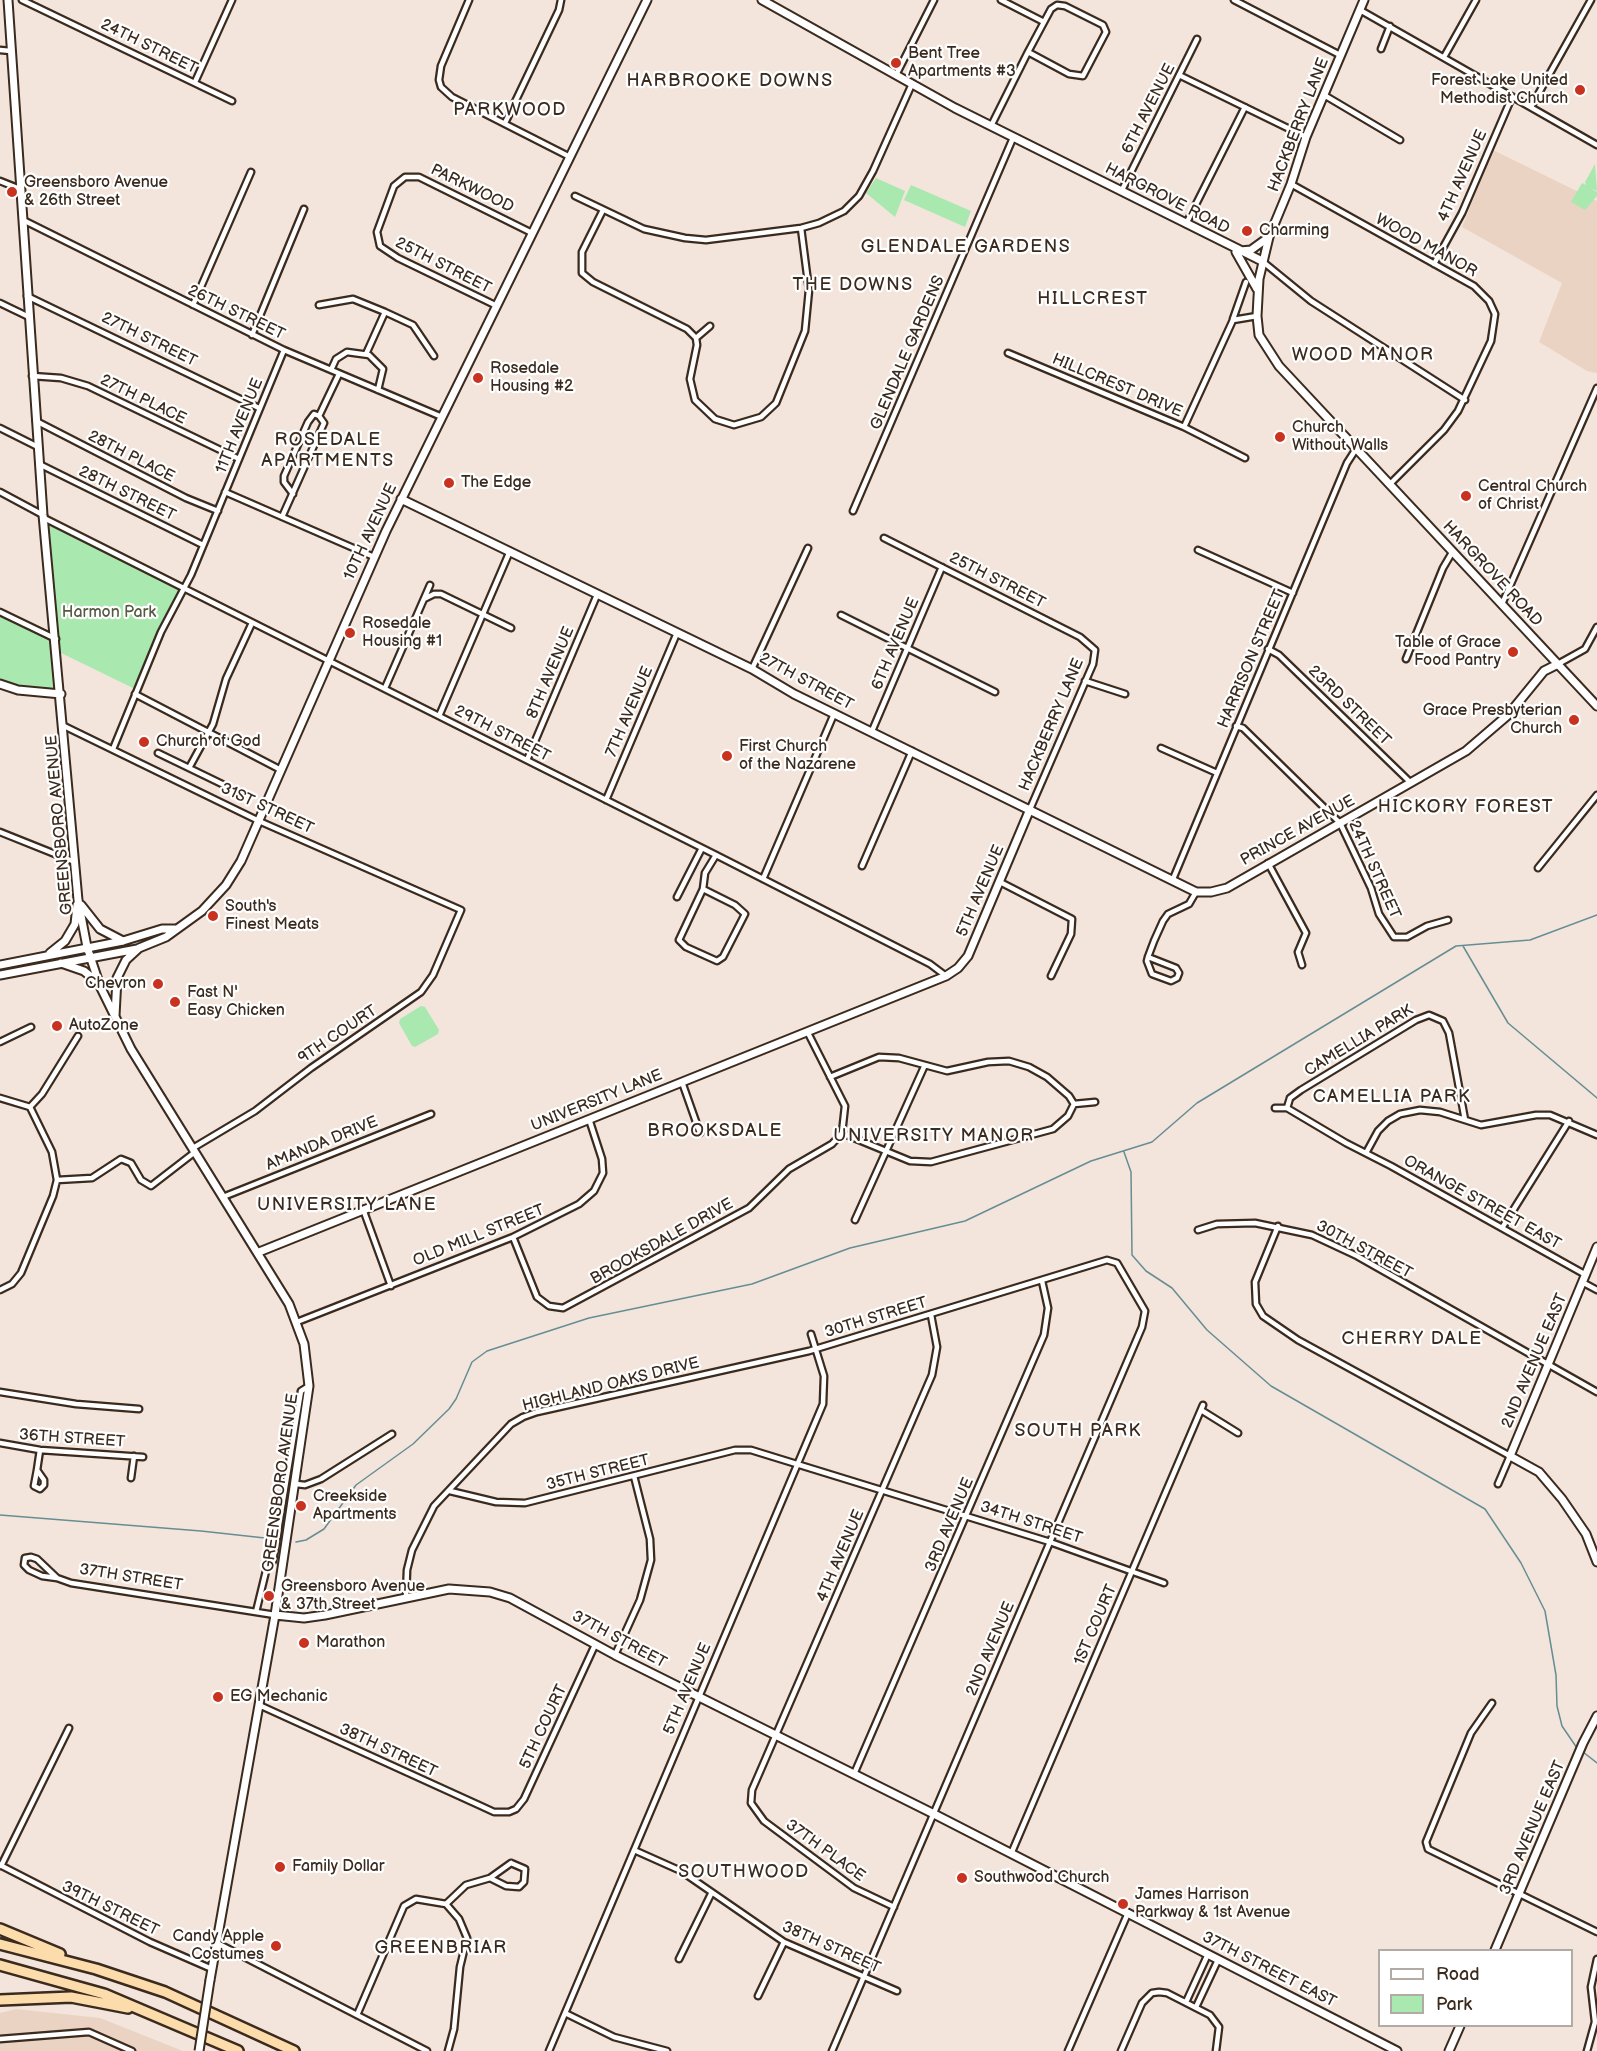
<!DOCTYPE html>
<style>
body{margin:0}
#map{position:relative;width:1597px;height:2051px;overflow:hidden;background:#f3e5dc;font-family:"Balsamiq Sans",sans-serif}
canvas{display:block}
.legend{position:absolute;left:1378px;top:1949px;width:195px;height:78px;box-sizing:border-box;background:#fff;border:2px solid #b1aaa5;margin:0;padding:8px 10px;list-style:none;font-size:18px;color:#3b2a1e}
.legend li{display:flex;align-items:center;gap:12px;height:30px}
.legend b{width:30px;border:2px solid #b1aaa5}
</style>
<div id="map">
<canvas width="1597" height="2051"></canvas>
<ul class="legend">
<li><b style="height:8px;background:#fff"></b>Road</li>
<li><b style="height:16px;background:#a9e8af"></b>Park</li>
</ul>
</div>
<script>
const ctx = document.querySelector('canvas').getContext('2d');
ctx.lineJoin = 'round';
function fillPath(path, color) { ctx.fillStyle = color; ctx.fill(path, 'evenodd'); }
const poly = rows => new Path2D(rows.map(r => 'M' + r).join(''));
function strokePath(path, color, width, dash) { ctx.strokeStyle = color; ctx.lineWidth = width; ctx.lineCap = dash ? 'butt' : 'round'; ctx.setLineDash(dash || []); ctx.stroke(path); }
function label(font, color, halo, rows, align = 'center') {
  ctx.font = font + ' "Balsamiq Sans",sans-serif'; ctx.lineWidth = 4.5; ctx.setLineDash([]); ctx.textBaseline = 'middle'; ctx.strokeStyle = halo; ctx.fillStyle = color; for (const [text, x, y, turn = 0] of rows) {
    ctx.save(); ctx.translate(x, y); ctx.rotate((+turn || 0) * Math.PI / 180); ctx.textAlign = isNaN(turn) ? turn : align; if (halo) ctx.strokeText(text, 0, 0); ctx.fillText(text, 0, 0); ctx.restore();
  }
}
fillPath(poly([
 [1493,150,1597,201,1597,373,1587,371,1539,342,1562,283,1462,227],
 [16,2009,100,2018,183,2051,0,2051,0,2013]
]), '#ebd3c3');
fillPath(poly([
 [1595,164,1597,191,1590,188,1597,192,1597,196,1585,210,1571,202,1582,183,1586,185,1585,182],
 [876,178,905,191,895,217,866,193],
 [911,185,971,211,965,227,904,200],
 [44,518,183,588,137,690,57,651,61,694,0,684,0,612,55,639],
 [421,1006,425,1007,439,1030,438,1034,415,1047,412,1046,399,1023,400,1019]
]), '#a9e8af');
strokePath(poly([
 [1463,946,1508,1023,1597,1098],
 [1124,1152,1131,1172,1132,1255,1146,1271,1172,1288,1207,1330,1271,1386,1485,1509,1521,1563,1545,1611,1556,1675,1557,1706,1562,1726,1577,1748],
 [0,1515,201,1531,274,1539],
 [296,1542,306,1540,324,1529,356,1485,413,1444,449,1409,456,1399,472,1362,487,1351,589,1318,752,1284,850,1248,965,1221,1091,1161,1152,1142,1197,1103,1456,946,1530,940,1597,915],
 [1583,1752,1597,1763]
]), '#668d94', 1.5);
const street = poly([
 [22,0,232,101],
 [469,0,441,66,439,80,441,87,452,97,570,157],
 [1001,0,1044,22],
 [1234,0,1340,55],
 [1360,10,1597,145],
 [1381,49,1390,26],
 [0,50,11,51],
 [1444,57,1476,0],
 [896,75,934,0],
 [1181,76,1306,137],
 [195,82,232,0],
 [1324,95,1400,140],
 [1531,107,1591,0],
 [505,123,559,10,561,0],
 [991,126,1028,52,1051,9,1057,5,1065,6,1103,25,1106,32,1083,76,1069,74,1028,52],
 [0,181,20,189],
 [1291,184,1474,286,1489,301,1495,314,1491,341,1458,411,1444,430,1390,484],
 [1122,190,1197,39],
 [575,196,644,229,685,238,706,240,801,228,819,223,844,211,859,196,873,171,912,84],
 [603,210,582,252,582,273,593,282,687,329,696,338,697,345,690,379,695,400,715,419,734,425,761,417,776,403,805,331,809,290,801,228],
 [23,220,284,350,442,417],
 [1186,224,1245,107],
 [1262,261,1311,301,1465,400],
 [1434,264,1462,213,1512,97],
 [27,296,259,408],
 [0,303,29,317],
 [193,305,251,172],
 [319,305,353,299,385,312,413,325,434,356],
 [497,306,398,258,380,246,377,232,394,186,405,177,419,177,532,233],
 [1233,319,1246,282],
 [252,335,304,209],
 [696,338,710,326],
 [1008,353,1184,427,1245,458],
 [366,354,385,312],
 [331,370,336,359,347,352,369,355,383,369,378,390],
 [32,376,61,378,88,386,239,459],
 [36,421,186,498,218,511],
 [1184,427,1233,320,1257,316],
 [0,428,38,447],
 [39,464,203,545],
 [0,492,43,515],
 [225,492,374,557],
 [293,494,284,482,284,476,308,422,314,414,319,416],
 [853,511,1013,138],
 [282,517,324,423,319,416,339,374],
 [44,518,716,855,930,964,946,976],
 [884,538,1080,637,1095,650,1093,664,1030,809],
 [1198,550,1293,593],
 [424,599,434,594,441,594,511,628],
 [1502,604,1597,388],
 [0,612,56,639],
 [841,615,995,692],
 [1268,649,1279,655,1411,783],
 [1406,659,1443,568,1453,551],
 [1558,664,1585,649,1597,627],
 [752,669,808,548],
 [1085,681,1125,694],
 [385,688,430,585],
 [135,694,281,770],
 [439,716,510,551],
 [64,726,259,821,461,910,433,975,421,992,311,1068,255,1111,193,1148],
 [1236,726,1243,728,1340,823,1371,888,1379,914,1394,937,1407,937,1427,926,1448,920],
 [872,731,942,567],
 [1161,748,1217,773],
 [113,749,161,632,191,575,284,350],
 [158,753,189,768,213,724,226,679,252,623],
 [527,760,597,595],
 [189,768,222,784],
 [606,800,677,633],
 [0,832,75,862],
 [1268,863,1306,933,1298,952,1302,965],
 [862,866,912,751],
 [1538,868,1597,795],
 [763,879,834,714],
 [1173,879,1347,463,1356,449],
 [1000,882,1072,919,1071,934,1051,976],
 [703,889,735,905,745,914,723,957,717,961,686,947,679,940,703,889],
 [703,889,705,873,716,855],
 [677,897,702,848],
 [1148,957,1176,968,1179,973,1177,978,1171,981,1152,974,1147,961,1148,957,1154,941,1163,921,1168,914,1189,904,1196,892],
 [0,1042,31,1027],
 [830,1077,879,1057,899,1058,947,1071,988,1062,1009,1061,1029,1067,1047,1077,1069,1096,1074,1104,1068,1116,1053,1129,931,1162,910,1161,842,1133],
 [682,1082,700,1133],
 [0,1098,30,1107,52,1152,57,1180,53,1196,21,1273,12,1284,0,1290],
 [1074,1104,1095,1102],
 [30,1107,42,1094,78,1036],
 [1275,1108,1287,1108],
 [1287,1108,1346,1143,1391,1166,1586,1275],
 [1287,1108,1290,1098,1301,1090,1416,1020,1429,1015,1443,1021,1449,1033,1465,1120],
 [1366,1153,1378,1131,1388,1121,1400,1114,1420,1110,1440,1112,1481,1125,1536,1115,1550,1115,1597,1135],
 [57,1180,92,1178,121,1159,131,1163,141,1180,151,1186,195,1152],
 [223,1197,431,1114],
 [363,1209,391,1286],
 [855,1220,924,1067],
 [1278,1226,1255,1282,1256,1304,1263,1316,1298,1340,1510,1456,1498,1484],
 [1502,1228,1569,1121],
 [1198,1230,1217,1224,1255,1223,1312,1235,1357,1256,1597,1392],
 [513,1237,537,1297,549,1306,563,1308,749,1208,789,1169,832,1144,842,1133,845,1106,808,1033],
 [1582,1282,1597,1290],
 [297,1322,513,1237,579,1204,594,1191,603,1173,602,1159,589,1119],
 [0,1392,76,1404,139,1409],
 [1201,1410,1238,1433],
 [0,1443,40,1450,143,1457],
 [37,1470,44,1480,44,1485,40,1489,34,1486,37,1470],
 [37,1470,40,1450],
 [131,1478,134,1456],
 [296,1484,305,1485,321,1479,392,1434],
 [450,1491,496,1502,525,1503,735,1450,751,1450,1050,1542,1164,1583],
 [31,1557,37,1559,57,1578,42,1576,29,1570,24,1565,25,1558,31,1557],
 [57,1578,71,1583,275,1615],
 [406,1597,407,1570,412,1550,434,1506,511,1424,523,1417,537,1412,809,1351,1107,1260,1117,1263,1145,1311,1142,1327,832,2051],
 [256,1612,266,1571,273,1561,301,1391,309,1386],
 [615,1655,640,1600,651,1560,650,1539,634,1476],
 [1492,1703,1471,1733,1426,1842,1428,1849,1597,1932],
 [259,1705,481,1806,494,1812,509,1812,516,1809,524,1799,595,1645],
 [854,1774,1044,1335,1048,1308,1042,1281],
 [634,1850,681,1871,784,1942,897,1991],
 [1011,1854,1203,1405],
 [511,1863,525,1869,524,1882,519,1887,506,1886,490,1878,511,1863],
 [0,1865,150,1942,212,1969],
 [1,1866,69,1728],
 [446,1904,459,1919,467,1938,460,1967,454,2029,448,2051],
 [894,1907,854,1888,764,1821,751,1803,752,1790,932,1375,937,1347,931,1315],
 [217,1943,427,2051],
 [679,1959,711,1894],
 [758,1996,784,1942],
 [1186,2002,1208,1954],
 [1196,2007,1218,1960],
 [565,2013,614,2037,667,2051],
 [357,2015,404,1906,416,1899,446,1904,466,1885,490,1878],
 [0,2039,89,2032,132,2051],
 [549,2051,823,1404,824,1376,811,1334],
 [1068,2051,1128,1913],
 [1121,2051,1142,2003,1152,1993,1159,1992,1167,1993,1210,2015,1219,2027,1216,2051],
 [1587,2051,1595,2022,1591,1987,1597,1959]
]);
const secondary = poly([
 [8,0,43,515,78,900,87,947,100,986,131,1049,289,1304,304,1344,309,1386,275,1615,210,1980],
 [762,0,955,108,1262,261],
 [1364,0,1306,137,1291,184,1269,237,1259,279,1257,316,1259,335,1279,366,1597,706],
 [1240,251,1251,250,1269,237],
 [1236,252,1257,289],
 [401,499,752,669,794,694,1196,892,1211,892,1227,888,1466,751,1508,715,1544,671,1558,664],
 [0,684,18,690,61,694],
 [81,905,100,929,123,941],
 [50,953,65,941,75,924,77,905],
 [61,963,84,971,96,981],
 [0,965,123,941,162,929,175,929],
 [0,975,137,949],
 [115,1016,117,978,126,960,139,948,166,937,202,911,226,885,241,861,386,531,647,0],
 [1597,1247,1510,1456,1539,1472,1562,1499,1586,1534,1597,1562],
 [259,1252,946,976,958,968,968,956,1030,809],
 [275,1615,304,1618,325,1615,449,1589,490,1592,510,1598,615,1655,934,1814,1397,2051],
 [1495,1950,1583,1743,1597,1716],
 [1449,2051,1460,2026]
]);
const highway = poly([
 [0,1929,60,1954],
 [0,1944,96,1969,165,1992,294,2051],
 [0,1965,104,1994,238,2051],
 [0,2000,71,1997,128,2008]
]);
strokePath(street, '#3b2a1e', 9);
strokePath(secondary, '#3b2a1e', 11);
strokePath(highway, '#3b2a1e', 14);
strokePath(street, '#fff', 4.5);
strokePath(secondary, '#fff', 7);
strokePath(highway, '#fddcac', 9);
const secondaryBridge = poly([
 [199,2051,210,1980]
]);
strokePath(secondaryBridge, '#3b2a1e', 11, []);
strokePath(secondaryBridge, '#fff', 7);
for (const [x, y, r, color] of [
 [896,63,6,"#c8321e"],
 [1580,90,6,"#c8321e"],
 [12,192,6,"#c8321e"],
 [1247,231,6,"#c8321e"],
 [478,378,6,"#c8321e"],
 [1280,437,6,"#c8321e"],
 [449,483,6,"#c8321e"],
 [1466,496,6,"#c8321e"],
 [350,633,6,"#c8321e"],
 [1513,652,6,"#c8321e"],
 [1574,720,6,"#c8321e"],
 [144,742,6,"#c8321e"],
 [727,756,6,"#c8321e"],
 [213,916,6,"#c8321e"],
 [158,984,6,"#c8321e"],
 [175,1002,6,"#c8321e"],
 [57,1026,6,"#c8321e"],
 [301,1506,6,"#c8321e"],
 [269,1596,6,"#c8321e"],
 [304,1643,6,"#c8321e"],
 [218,1697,6,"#c8321e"],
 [280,1867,6,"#c8321e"],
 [962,1878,6,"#c8321e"],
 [1123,1904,6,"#c8321e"],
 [276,1946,6,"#c8321e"]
]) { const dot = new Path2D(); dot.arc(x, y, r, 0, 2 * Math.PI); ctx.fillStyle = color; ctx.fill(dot); strokePath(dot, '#fff', 2); }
label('16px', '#3b2a1e', '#fff', [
 ["24TH STREET",149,47,26],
 ["6TH AVENUE",1149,109,-63],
 ["HACKBERRY LANE",1299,125,-69],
 ["4TH AVENUE",1463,176,-66],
 ["PARKWOOD",472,189,26],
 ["HARGROVE ROAD",1167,199,27],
 ["WOOD MANOR",1426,246,29],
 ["25TH STREET",443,266,27],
 ["26TH STREET",236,313,26],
 ["27TH STREET",149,340,26],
 ["GLENDALE GARDENS",908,353,-67],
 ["HILLCREST DRIVE",1117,386,23],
 ["27TH PLACE",143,400,26],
 ["11TH AVENUE",240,426,-68],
 ["28TH PLACE",131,457,27],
 ["28TH STREET",127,494,26],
 ["10TH AVENUE",371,532,-65],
 ["HARGROVE ROAD",1492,574,47],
 ["25TH STREET",997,581,27],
 ["6TH AVENUE",896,644,-67],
 ["HARRISON STREET",1252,659,-67],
 ["8TH AVENUE",551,673,-67],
 ["27TH STREET",806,682,28],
 ["23RD STREET",1349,706,44],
 ["7TH AVENUE",630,712,-67],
 ["HACKBERRY LANE",1052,725,-67],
 ["29TH STREET",502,734,27],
 ["31ST STREET",267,809,25],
 ["GREENSBORO AVENUE",60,825,-95],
 ["PRINCE AVENUE",1298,831,-29],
 ["24TH STREET",1374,870,66],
 ["5TH AVENUE",981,891,-67],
 ["9TH COURT",338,1035,-34],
 ["CAMELLIA PARK",1359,1041,-31],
 ["UNIVERSITY LANE",597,1101,-22],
 ["AMANDA DRIVE",322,1144,-22],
 ["ORANGE STREET EAST",1482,1203,29],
 ["OLD MILL STREET",479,1236,-22],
 ["BROOKSDALE DRIVE",662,1242,-29],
 ["30TH STREET",1364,1250,28],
 ["30TH STREET",876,1318,-17],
 ["2ND AVENUE EAST",1535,1361,-67],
 ["HIGHLAND OAKS DRIVE",611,1385,-14],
 ["36TH STREET",72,1439,4],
 ["35TH STREET",598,1473,-14],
 ["GREENSBORO AVENUE",281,1483,-82],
 ["34TH STREET",1031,1523,18],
 ["3RD AVENUE",950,1525,-67],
 ["4TH AVENUE",841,1556,-67],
 ["37TH STREET",131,1578,9],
 ["1ST COURT",1096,1625,-67],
 ["37TH STREET",619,1640,28],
 ["2ND AVENUE",991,1649,-67],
 ["5TH AVENUE",688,1689,-67],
 ["5TH COURT",544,1727,-65],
 ["38TH STREET",388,1751,25],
 ["3RD AVENUE EAST",1533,1828,-67],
 ["37TH PLACE",825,1851,36],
 ["39TH STREET",110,1909,26],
 ["38TH STREET",831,1948,24],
 ["37TH STREET EAST",1269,1970,27]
]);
label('16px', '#3b2a1e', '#fff', [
 ["Bent Tree",908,54],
 ["Apartments #3",908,72],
 ["Forest Lake United",1568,81,"right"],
 ["Methodist Church",1568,99,"right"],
 ["Greensboro Avenue",24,183],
 ["& 26th Street",24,201],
 ["Charming",1259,231],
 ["Rosedale",490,369],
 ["Housing #2",490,387],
 ["Church",1292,428],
 ["Without Walls",1292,446],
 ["The Edge",461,483],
 ["Central Church",1478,487],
 ["of Christ",1478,505],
 ["Rosedale",362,624],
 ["Housing #1",362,642],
 ["Table of Grace",1501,643,"right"],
 ["Food Pantry",1501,661,"right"],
 ["Grace Presbyterian",1562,711,"right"],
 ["Church",1562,729,"right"],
 ["Church of God",156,742],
 ["First Church",739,747],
 ["of the Nazarene",739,765],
 ["South's",225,907],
 ["Finest Meats",225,925],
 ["Chevron",146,984,"right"],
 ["Fast N'",187,993],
 ["Easy Chicken",187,1011],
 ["AutoZone",69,1026],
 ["Creekside",313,1497],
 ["Apartments",313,1515],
 ["Greensboro Avenue",281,1587],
 ["& 37th Street",281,1605],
 ["Marathon",316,1643],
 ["EG Mechanic",230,1697],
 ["Family Dollar",292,1867],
 ["Southwood Church",974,1878],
 ["James Harrison",1135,1895],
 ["Parkway & 1st Avenue",1135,1913],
 ["Candy Apple",264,1937,"right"],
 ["Costumes",264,1955,"right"]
], 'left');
label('16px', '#565a42', '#fff', [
 ["Harmon Park",109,613]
]);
ctx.letterSpacing = '1.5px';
label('18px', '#3b2a1e', '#fff', [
 ["HARBROOKE DOWNS",730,81],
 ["PARKWOOD",510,110],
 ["GLENDALE GARDENS",966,247],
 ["THE DOWNS",853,285],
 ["HILLCREST",1093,299],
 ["WOOD MANOR",1363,355],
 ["ROSEDALE",328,440],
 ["APARTMENTS",328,461],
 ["HICKORY FOREST",1466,807],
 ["CAMELLIA PARK",1392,1097],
 ["BROOKSDALE",715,1131],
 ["UNIVERSITY MANOR",934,1136],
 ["UNIVERSITY LANE",347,1205],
 ["CHERRY DALE",1412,1339],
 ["SOUTH PARK",1078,1431],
 ["SOUTHWOOD",744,1872],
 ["GREENBRIAR",441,1948]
]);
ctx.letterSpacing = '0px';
</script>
